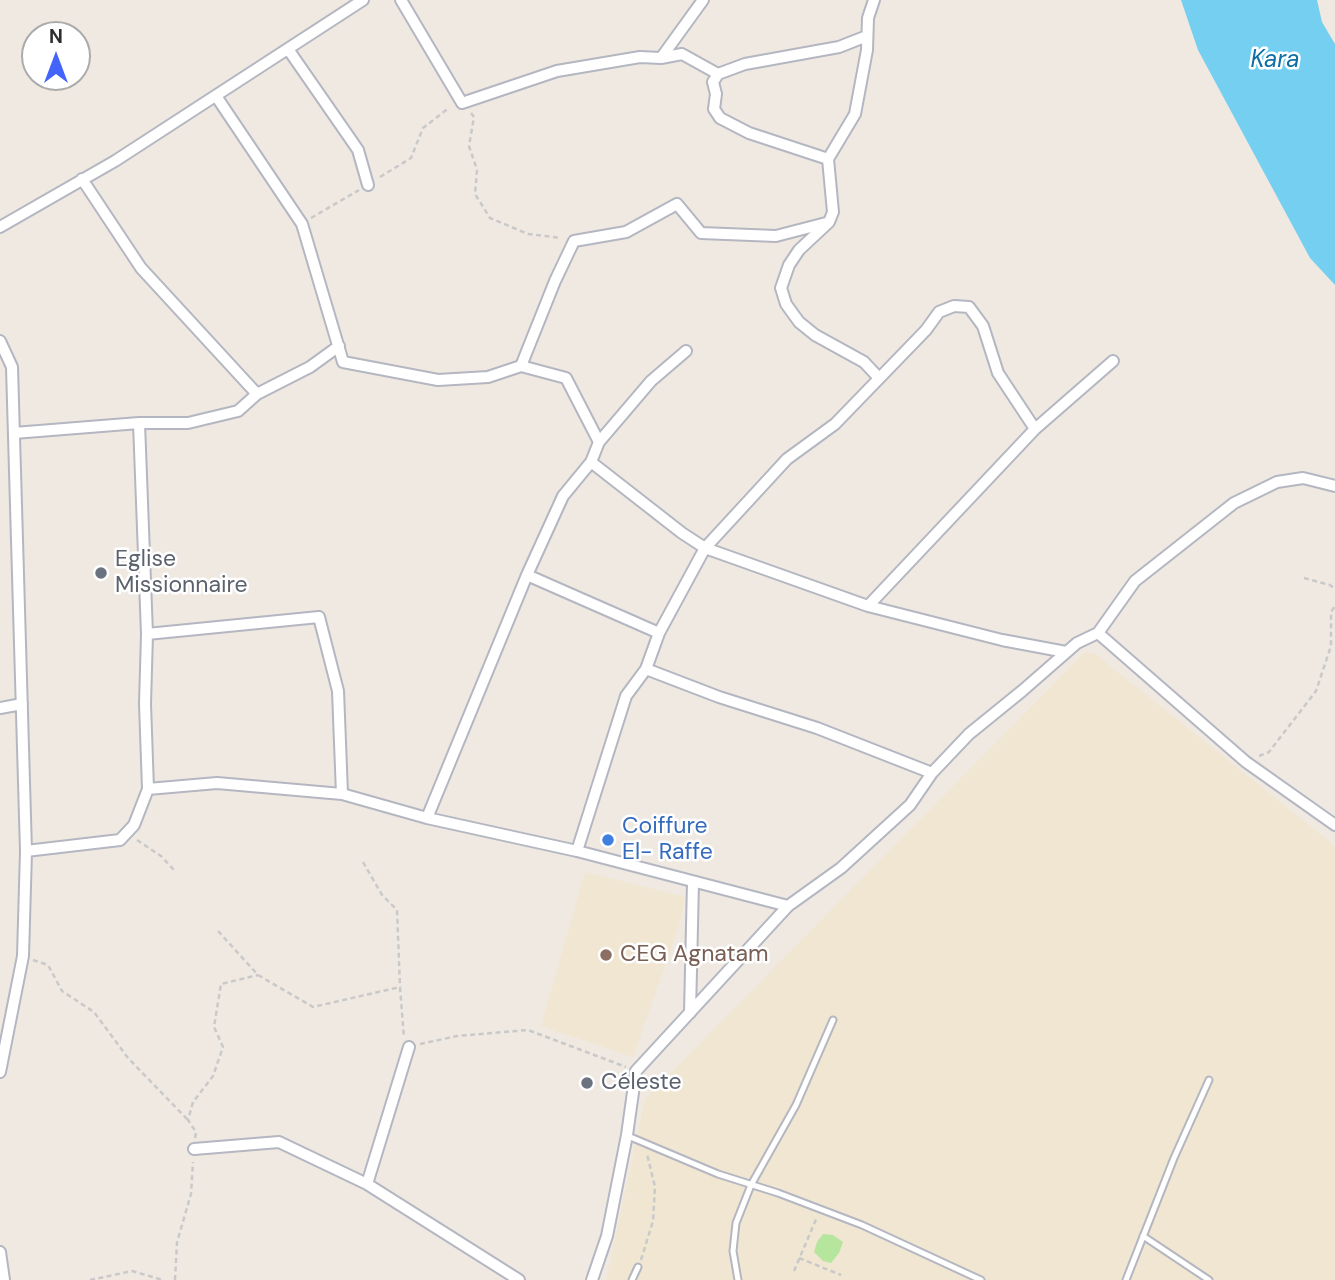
<!DOCTYPE html>
<meta charset="utf-8">
<style>
body{margin:0}
#map{position:relative;width:1335px;height:1280px;overflow:hidden;background:#efe9e1;font-family:"DM Sans",sans-serif}
canvas{display:block}
.north{position:absolute;left:21px;top:21px;width:70px;height:70px;box-sizing:border-box;background:#fff;border:2px solid #ababab;border-radius:50%;rotate:0deg;font-size:19px;font-weight:700;line-height:28px;text-align:center;color:#2e2e2e}
.north::after{content:'';display:block;margin:auto;width:24px;height:32px;background:#4264fb;clip-path:polygon(50% 0,100% 100%,50% 72%,0 100%)}
</style>
<div id="map">
<canvas width="1335" height="1280"></canvas>
<div class="north">N</div>
</div>
<script>
const ctx = document.querySelector('canvas').getContext('2d');
ctx.lineJoin = 'round';
function fillPath(path, color) { ctx.fillStyle = color; ctx.fill(path, 'evenodd'); }
const poly = rows => new Path2D(rows.map(r => 'M' + r).join(''));
function strokePath(path, color, width, dash) { ctx.strokeStyle = color; ctx.lineWidth = width; ctx.lineCap = dash ? 'butt' : 'round'; ctx.setLineDash(dash || []); ctx.stroke(path); }
function label(font, color, halo, rows, align = 'center') {
  ctx.font = font + ' "DM Sans",sans-serif'; ctx.lineWidth = 5; ctx.setLineDash([]); ctx.textBaseline = 'middle'; ctx.strokeStyle = halo; ctx.fillStyle = color; for (const [text, x, y, turn = 0] of rows) {
    ctx.save(); ctx.translate(x, y); ctx.rotate((+turn || 0) * Math.PI / 180); ctx.textAlign = isNaN(turn) ? turn : align; if (halo) ctx.strokeText(text, 0, 0); ctx.fillText(text, 0, 0); ctx.restore();
  }
}
fillPath(poly([
 [1085,652,1095,654,1335,846,1335,1280,606,1280,645,1099],
 [585,872,685,897,681,919,633,1057,541,1026]
]), '#f0e6d1');
fillPath(poly([
 [823,1234,833,1235,843,1242,839,1253,831,1263,823,1261,814,1252,817,1242]
]), '#b6e59e');
fillPath(poly([
 [1181,0,1317,0,1322,22,1335,44,1335,285,1310,258,1198,50]
]), '#75cff0');
const lane = poly([
 [628,1136,718,1174,778,1193,862,1225,981,1280],
 [1143,1236,1209,1280],
 [632,1280,638,1267],
 [738,1280,733,1251,736,1223,751,1185,796,1105,833,1020],
 [1126,1280,1174,1158,1209,1080]
]);
const street = poly([
 [401,0,462,103,557,71,640,57,661,58,703,0],
 [874,0,868,18,867,50,855,114,828,159,833,212,829,222,799,250,789,265,781,288,786,304,799,322,815,335,864,362,879,378],
 [288,49,358,150,368,185],
 [661,58,682,54,718,74,745,64,839,47,867,36],
 [718,74,713,82,716,94,714,109,720,118,749,133,828,159],
 [216,96,302,224,343,362,438,380,488,377,521,366,566,378,599,442],
 [82,179,141,268,257,394,310,367,339,346],
 [0,227,115,161,363,0],
 [0,341,12,367,26,851,23,956,0,1072],
 [521,366,555,281,574,241,626,232,677,204,701,233,776,236,826,223],
 [14,433,139,423,188,423,238,411,257,394],
 [591,462,682,533,705,548,868,606,1002,640,1066,652],
 [527,575,659,633],
 [868,606,1035,429,1113,361],
 [1098,633,1246,762,1335,825],
 [147,634,319,617,338,691,342,794],
 [646,669,719,697,817,728,932,773],
 [0,708,22,704],
 [148,789,217,783,342,794,427,818,577,851,788,906],
 [427,818,527,575,563,496,591,462,599,442,651,381,686,351],
 [26,851,120,840,134,825,148,789,145,704,147,634,139,423],
 [577,851,626,696,646,669,659,633,705,548,787,459,835,424,926,330,939,312,954,306,969,307,983,326,998,373,1035,429],
 [690,1013,693,882],
 [194,1149,279,1142,367,1184,519,1280],
 [367,1184,409,1047],
 [0,1252,4,1280],
 [592,1280,607,1236,627,1135,636,1071,788,906,841,868,910,805,932,773,969,734,1022,691,1077,643,1098,633,1135,581,1234,503,1277,482,1303,478,1335,486]
]);
strokePath(lane, '#b4b7c1', 9);
strokePath(street, '#b4b7c1', 14);
strokePath(poly([
 [471,113,474,117,469,146,477,170,475,194,490,218,528,234,561,238],
 [380,177,411,158,423,128,449,108],
 [311,218,359,190],
 [1304,578,1330,585,1335,589],
 [1259,756,1269,752,1316,691,1331,646,1331,612,1335,606],
 [137,840,161,856,174,870,174,873],
 [363,862,382,895,397,910,400,987],
 [218,931,258,975,313,1007,400,987,404,1038],
 [33,960,48,965,62,991,94,1012,128,1058,188,1120],
 [420,1044,457,1036,528,1030,626,1067],
 [195,1138,196,1132,188,1120,193,1102,213,1076,223,1047,214,1027,221,984,258,975],
 [799,1258,841,1275],
 [641,1260,653,1221,655,1187,647,1154],
 [794,1271,817,1217],
 [90,1280,132,1271,163,1280],
 [175,1280,177,1242,191,1194,193,1162]
]), '#c9c9c9', 2.5, [5, 3.5]);
strokePath(lane, '#fff', 5);
strokePath(street, '#fff', 10);
for (const [x, y, r, color] of [
 [101,573,7,"#6b7280"],
 [608,840,7,"#3f7fe0"],
 [606,955,7,"#8d6e63"],
 [587,1083,7,"#6b7280"]
]) { const dot = new Path2D(); dot.arc(x, y, r, 0, 2 * Math.PI); ctx.fillStyle = color; ctx.fill(dot); strokePath(dot, '#fff', 2.5); }
label('23px', '#5b616d', '#fff', [
 ["Eglise",115,560],
 ["Missionnaire",115,586],
 ["Céleste",601,1083]
], 'left');
label('23px', '#366cbe', '#fff', [
 ["Coiffure",622,827],
 ["El- Raffe",622,853]
], 'left');
label('23px', '#785e54', '#fff', [
 ["CEG Agnatam",620,955]
], 'left');
label('italic 24px', '#0d6fa3', '#fff', [
 ["Kara",1275,61]
]);
</script>
